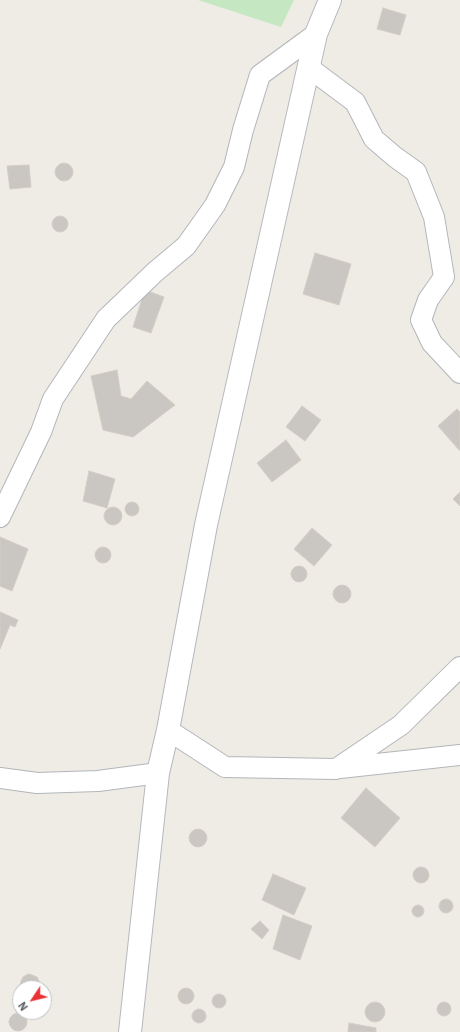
<!DOCTYPE html>
<style>
body{margin:0}
#map{position:relative;width:460px;height:1032px;overflow:hidden;background:#efece5;font-family:"IBM Plex Sans",sans-serif}
canvas{display:block}
.north{position:absolute;left:12px;top:980px;width:40px;height:40px;box-sizing:border-box;background:#fff;border:1px solid #bec0c2;border-radius:50%;rotate:235deg;font-size:11px;font-weight:700;line-height:16px;text-align:center;color:#5d6266}
.north::after{content:'';display:block;margin:auto;width:14px;height:18px;background:#ea3135;clip-path:polygon(50% 0,100% 100%,50% 72%,0 100%)}
</style>
<div id="map">
<canvas width="460" height="1032"></canvas>
<div class="north">N</div>
</div>
<script>
const ctx = document.querySelector('canvas').getContext('2d');
ctx.lineJoin = 'round';
function fillPath(path, color) { ctx.fillStyle = color; ctx.fill(path, 'evenodd'); }
const poly = rows => new Path2D(rows.map(r => 'M' + r).join(''));
function strokePath(path, color, width, dash) { ctx.strokeStyle = color; ctx.lineWidth = width; ctx.lineCap = dash ? 'butt' : 'round'; ctx.setLineDash(dash || []); ctx.stroke(path); }
fillPath(poly([
 [198,0,294,0,281,27]
]), '#c5e7c2');
const building = poly([
 [383,8,406,15,400,35,377,29,383,8],
 '55 172a9 9 0 1 1 18 0a9 9 0 1 1-18 0Z',
 [29,165,31,187,10,189,7,166,29,165],
 '52 224a8 8 0 1 1 16 0a8 8 0 1 1-16 0Z',
 [315,253,351,264,339,305,303,294,315,253],
 [145,290,164,297,151,333,133,327,145,290],
 [117,370,121,396,131,399,147,381,175,405,133,437,103,430,91,376,117,370],
 [302,406,321,420,305,441,286,427,302,406],
 [457,409,460,412,460,450,459,450,438,426,457,409],
 [286,440,301,460,272,482,257,463,286,440],
 [89,471,115,479,107,508,83,501,89,471],
 [460,492,460,506,453,499,460,492],
 '125 509a7 7 0 1 1 14 0a7 7 0 1 1-14 0Z',
 '104 516a9 9 0 1 1 18 0a9 9 0 1 1-18 0Z',
 [312,528,332,545,314,566,294,549,312,528],
 [0,537,28,549,12,591,0,586,0,537],
 '95 555a8 8 0 1 1 16 0a8 8 0 1 1-16 0Z',
 '291 574a8 8 0 1 1 16 0a8 8 0 1 1-16 0Z',
 '333 594a9 9 0 1 1 18 0a9 9 0 1 1-18 0Z',
 [0,612,18,620,15,627,10,625,0,649,0,612],
 [366,788,400,818,375,847,341,818,366,788],
 '189 838a9 9 0 1 1 18 0a9 9 0 1 1-18 0Z',
 '413 875a8 8 0 1 1 16 0a8 8 0 1 1-16 0Z',
 [273,874,306,888,294,915,262,900,273,874],
 '439 906a7 7 0 1 1 14 0a7 7 0 1 1-14 0Z',
 '412 911a6 6 0 1 1 12 0a6 6 0 1 1-12 0Z',
 [283,915,312,926,300,960,273,949,283,915],
 [260,921,269,930,262,939,251,929,260,921],
 [28,974,32,975,37,977,39,981,37,988,22,988,20,986,21,981,23,977,28,974],
 '178 996a8 8 0 1 1 16 0a8 8 0 1 1-16 0Z',
 '212 1001a7 7 0 1 1 14 0a7 7 0 1 1-14 0Z',
 '365 1012a10 10 0 1 1 20 0a10 10 0 1 1-20 0Z',
 '437 1009a7 7 0 1 1 14 0a7 7 0 1 1-14 0Z',
 '192 1016a7 7 0 1 1 14 0a7 7 0 1 1-14 0Z',
 '9 1022a9 9 0 1 1 18 0a9 9 0 1 1-18 0Z',
 [349,1023,376,1028,376,1032,348,1032,349,1023]
]);
fillPath(building, '#cac7c2');
strokePath(building, '#d4cdc3', 1);
const street = poly([
 [308,67,355,102,374,139,395,157,416,172,434,217,444,277,428,300,421,320,432,343,460,373],
 [0,517,41,432,53,399,106,319,155,272,186,246,215,205,234,167,243,130,260,75,316,34],
 [168,730,225,767,336,769,401,725,460,667],
 [340,768,460,755],
 [0,778,37,783,98,781,158,773]
]);
const secondary = poly([
 [130,1032,158,773,168,730,206,525,316,34,330,0]
]);
strokePath(street, '#b2b6ba', 22);
strokePath(secondary, '#b4b8bd', 24);
strokePath(street, '#fff', 20);
strokePath(secondary, '#fff', 22);
</script>
